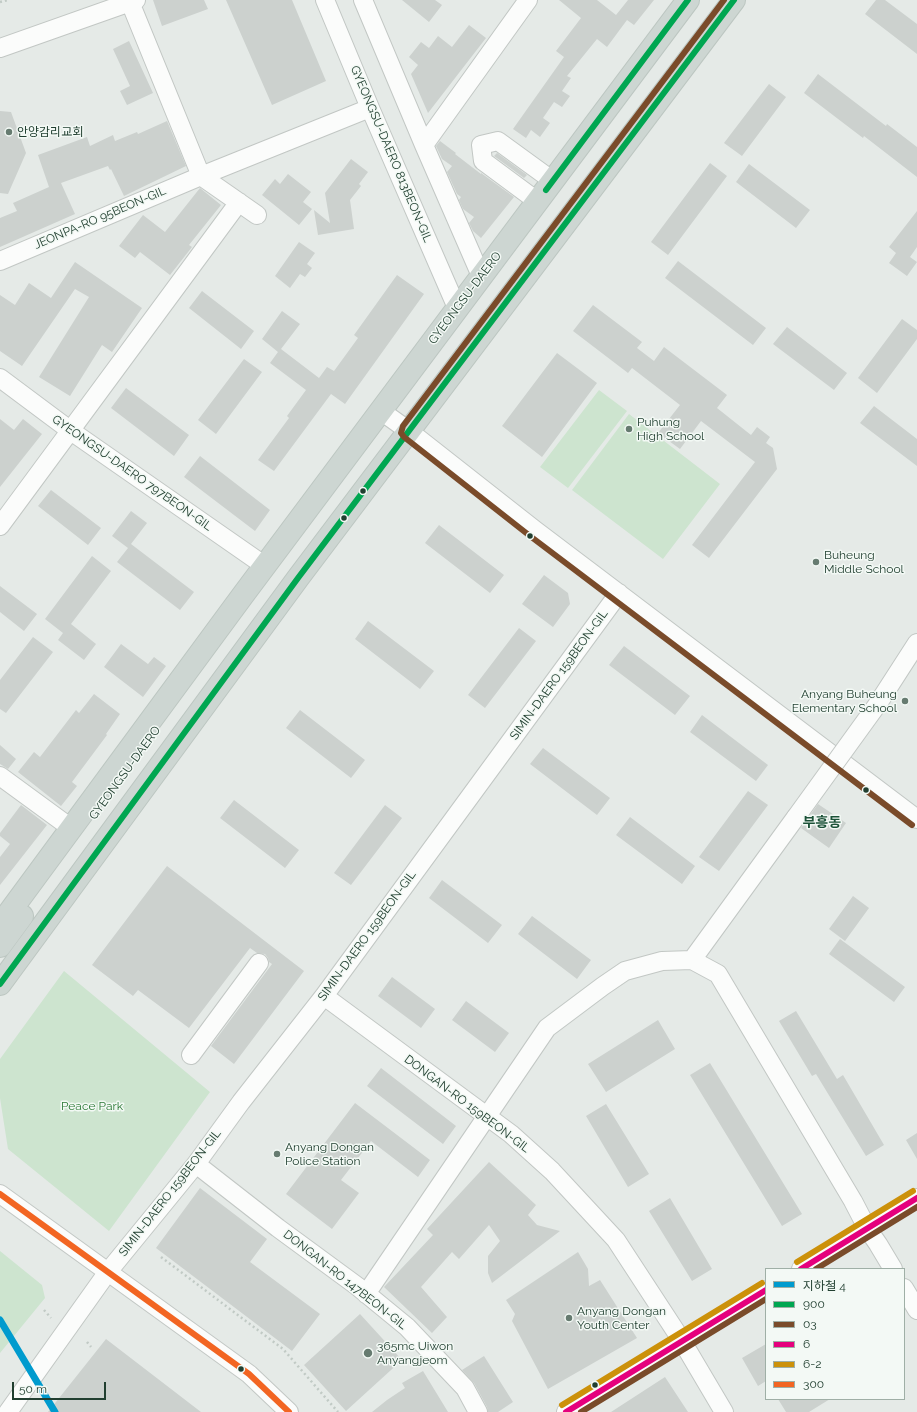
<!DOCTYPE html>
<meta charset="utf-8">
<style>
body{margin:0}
#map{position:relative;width:917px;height:1412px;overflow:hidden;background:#e5eae7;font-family:Raleway,"Noto Sans KR",sans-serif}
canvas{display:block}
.legend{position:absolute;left:765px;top:1268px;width:140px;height:132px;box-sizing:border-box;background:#f3f9f5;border:1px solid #9fafa6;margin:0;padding:5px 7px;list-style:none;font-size:12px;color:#213f30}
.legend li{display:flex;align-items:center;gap:8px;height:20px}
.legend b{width:20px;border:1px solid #9fafa6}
.scale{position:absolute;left:12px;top:1382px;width:94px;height:18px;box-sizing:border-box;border:2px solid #213f30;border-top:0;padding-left:5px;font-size:12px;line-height:14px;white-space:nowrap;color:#213f30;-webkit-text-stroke:3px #f3f9f5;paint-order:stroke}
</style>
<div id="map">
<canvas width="917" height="1412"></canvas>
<ul class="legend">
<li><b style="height:5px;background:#009bce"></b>지하철 4</li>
<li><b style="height:5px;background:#00a651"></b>900</li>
<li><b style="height:5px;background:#7a4b2a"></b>03</li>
<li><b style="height:5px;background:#e5007d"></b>6</li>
<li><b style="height:5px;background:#cc910a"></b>6-2</li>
<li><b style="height:5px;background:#f26522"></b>300</li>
</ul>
<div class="scale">50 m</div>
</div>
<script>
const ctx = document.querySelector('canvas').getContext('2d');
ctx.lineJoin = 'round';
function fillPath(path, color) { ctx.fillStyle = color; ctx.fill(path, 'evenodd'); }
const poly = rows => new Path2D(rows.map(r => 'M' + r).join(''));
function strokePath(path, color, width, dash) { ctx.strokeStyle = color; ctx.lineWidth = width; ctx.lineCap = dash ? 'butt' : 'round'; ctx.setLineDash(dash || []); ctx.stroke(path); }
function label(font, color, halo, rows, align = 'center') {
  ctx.font = font + ' Raleway,"Noto Sans KR",sans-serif'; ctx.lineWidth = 3; ctx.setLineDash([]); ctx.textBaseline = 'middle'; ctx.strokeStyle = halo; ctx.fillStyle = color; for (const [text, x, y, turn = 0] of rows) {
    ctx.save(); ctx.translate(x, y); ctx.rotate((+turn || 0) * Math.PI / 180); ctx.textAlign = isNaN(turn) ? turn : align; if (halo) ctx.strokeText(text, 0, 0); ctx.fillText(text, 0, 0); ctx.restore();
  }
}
fillPath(poly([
 [599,390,627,411,568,488,540,467],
 [629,414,720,484,663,559,572,490],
 [64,971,210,1092,109,1231,8,1149,0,1098,0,1059],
 [0,1251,42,1285,45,1298,0,1353]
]), '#cde4cf');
fillPath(poly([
 [153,0,204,0,208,9,162,26],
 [226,0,292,0,326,81,272,105],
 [402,0,435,0,442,5,429,22],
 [559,0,597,0,616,15,628,0,654,0,634,25,627,20,607,47,597,39,567,76,571,78,562,91,570,96,562,107,554,102,543,118,550,123,540,137,531,130,526,138,513,129,564,57,556,51,581,18],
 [876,0,885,0,917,24,917,54,865,14],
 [469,25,486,38,428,113,411,74,418,65,409,57,421,42,429,48,438,36,452,47],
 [129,41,153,93,127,105,120,91,130,86,113,49],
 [818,74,886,126,887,124,917,147,917,177,864,136,863,138,804,93],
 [769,84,786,97,742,156,724,143],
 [0,111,11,112,26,153,8,194,0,193],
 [167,121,186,166,124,196,111,169,110,170,108,166,61,183,75,214,0,247,0,218,17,211,13,203,49,187,38,155,87,137,90,146,113,135,115,141,137,132,138,134],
 [440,141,456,153,455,154,481,174,481,173,514,197,481,238,473,231,469,223,474,217,463,209,459,200,461,197,457,194,447,172,452,166,442,159,436,146],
 [497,153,527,175,524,178,494,156],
 [351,159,368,172,359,184,361,186,350,200,354,229,318,235,314,210,330,223,325,193],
 [710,163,727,176,668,255,651,242],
 [749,164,810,210,796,228,736,182],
 [288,174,311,192,303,202,312,209,299,225,262,195,275,179,280,184],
 [200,188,221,205,189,245,192,247,170,275,140,252,135,258,119,246,143,215,165,232],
 [917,211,917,247,910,257,917,262,907,276,889,263,896,253,889,247],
 [299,242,315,253,307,264,312,268,305,277,300,274,290,288,275,276],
 [678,261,766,328,753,345,665,278],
 [75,262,142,308,112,352,102,345,70,396,39,377,89,297,75,289,22,366,0,351,0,295,15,305,29,283,51,298],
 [397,275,424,294,345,404,331,394,274,471,258,460,289,418,287,416,306,390,270,363,278,352,262,339,282,311,300,324,281,349,319,378,327,367,334,371,358,338,354,335],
 [202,291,254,331,241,349,189,308],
 [593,305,642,342,637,348,654,361,664,347,727,395,717,408,751,435,757,427,770,437,766,443,773,448,777,469,709,558,692,545,755,462,701,421,680,449,658,433,680,405,632,368,628,373,573,331],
 [902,319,917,330,917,339,877,393,858,378],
 [787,327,847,373,834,390,773,344],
 [557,353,597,383,542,457,502,426],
 [244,359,262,372,216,434,198,420],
 [126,388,189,435,174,456,111,408],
 [874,406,917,439,917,466,860,423],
 [0,419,14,430,23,419,42,434,0,487],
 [200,456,270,510,255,531,184,477],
 [51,490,101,528,88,545,38,506],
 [131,511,147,523,131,544,194,592,180,610,117,562,128,548,112,536],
 [439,525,504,575,490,593,425,543],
 [92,556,111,571,71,624,96,644,84,660,58,640,63,633,45,619],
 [544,575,568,593,570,604,553,627,522,604],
 [0,586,37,614,24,631,0,612],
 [368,621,434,671,420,689,355,639],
 [519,628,536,641,485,708,468,695],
 [33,637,53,652,6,713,0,709,0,680],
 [121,644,148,664,154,657,166,666,143,697,104,667],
 [624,646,690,696,675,715,609,665],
 [94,694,120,714,106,734,107,735,72,782,77,786,61,806,18,772,34,752,40,757,76,710,79,713],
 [300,710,365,760,351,778,286,728],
 [702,715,768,765,756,781,690,732],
 [0,745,16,759,8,769,0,764],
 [543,748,610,798,597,815,530,764],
 [748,791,768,805,719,871,699,857],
 [234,800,299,850,285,868,220,818],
 [818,804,846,823,829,848,801,828],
 [21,805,47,825,0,885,0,857,10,844,0,836,0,833],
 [385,805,402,818,351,885,334,873],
 [630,817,695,866,682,884,616,835],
 [167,866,304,971,234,1064,211,1046,272,964,269,962,268,958,265,954,257,953,250,948,189,1028,138,990,133,996,92,965],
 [442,880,502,925,488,943,429,898],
 [853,896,869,908,845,941,829,929],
 [532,916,591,960,577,979,518,934],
 [840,939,905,987,894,1002,829,954],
 [392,977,435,1009,421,1028,378,996],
 [466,1001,509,1033,495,1052,452,1020],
 [796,1011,837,1079,843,1075,884,1145,866,1156,816,1074,812,1076,779,1021],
 [658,1020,675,1049,606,1092,588,1064],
 [710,1063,802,1214,782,1226,690,1075],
 [381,1068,456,1126,443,1144,367,1086],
 [355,1103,430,1160,418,1177,371,1141,341,1180,359,1193,332,1229,286,1194],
 [606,1104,649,1174,628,1187,586,1116],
 [917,1133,917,1159,906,1140],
 [489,1162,536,1205,528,1215,537,1225,560,1231,492,1283,488,1273,488,1256,500,1241,489,1225,459,1259,452,1252,421,1287,447,1317,432,1333,384,1287,433,1235,427,1229],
 [200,1188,267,1239,250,1262,320,1314,292,1351,156,1248],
 [670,1198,712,1269,692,1281,649,1211],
 [578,1252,588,1269,589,1286,600,1280,637,1338,548,1389,512,1321,515,1314,506,1300],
 [360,1314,402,1360,346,1411,304,1365],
 [106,1339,201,1412,48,1412],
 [766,1344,766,1381,758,1386,742,1358],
 [484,1356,513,1402,498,1412,488,1412,487,1407,474,1383,462,1370],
 [423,1371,448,1412,372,1412,387,1400,405,1388,402,1383],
 [665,1377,688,1412,611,1412],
 [778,1399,830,1399,809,1412,786,1412]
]), '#ccd1ce');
const minor = poly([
 [325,0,370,108,457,308],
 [363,0,424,145,481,276],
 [130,2,201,176,257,215],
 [0,48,136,0],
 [424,145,528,0],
 [537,201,483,161,481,145,498,141,553,181],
 [0,261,201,176,370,108],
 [0,378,71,431,265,566],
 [381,411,409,431,535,530,917,819],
 [0,526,239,202],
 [877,705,917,643],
 [0,776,71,828],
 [692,960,718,974,853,1201,867,1228,878,1244,893,1269],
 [324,996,511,1134,552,1171,616,1240,682,1341,724,1412],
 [191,1055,259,963],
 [196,1164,278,1228,357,1286,407,1327,465,1388,478,1412],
 [0,1194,249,1374,289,1412],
 [801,1269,917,1198],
 [904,1288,917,1310],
 [366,1294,547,1028,603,986,625,971,662,961,692,960,796,817],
 [8,1412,107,1273,196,1164,241,1102,324,996,619,593],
 [566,1412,766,1290]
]);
const major = poly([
 [0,925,243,595,688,0],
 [0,946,22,916],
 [0,984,298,578,734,0]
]);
strokePath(minor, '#c2c7c4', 20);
strokePath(major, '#bcc6c1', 24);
strokePath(poly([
 [0,2,8,0],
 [161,1257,283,1349,338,1412],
 [44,1310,51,1318],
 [87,1342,91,1347]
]), '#c1cac5', 2.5, [2, 3]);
strokePath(minor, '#fbfcfb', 18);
strokePath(major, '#cdd6d2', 22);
const minorBridge = poly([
 [796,817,877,705]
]);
strokePath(minorBridge, '#c2c7c4', 20, []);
strokePath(minorBridge, '#fbfcfb', 18);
strokePath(poly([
 [546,190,688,0],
 [0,984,298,578,734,0]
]), '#00a651', 6);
strokePath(poly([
 [724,0,403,426,401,433,404,437,530,536,912,825],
 [816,1269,917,1207],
 [581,1412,766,1299]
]), '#7a4b2a', 6);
strokePath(poly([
 [801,1269,917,1198],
 [566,1412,766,1290]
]), '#e5007d', 6);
strokePath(poly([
 [797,1262,913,1191],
 [562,1405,762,1283]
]), '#cc910a', 6);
strokePath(poly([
 [0,1194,249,1374,289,1412]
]), '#f26522', 6);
strokePath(poly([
 [0,1320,55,1412]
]), '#009bce', 7);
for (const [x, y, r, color] of [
 [9,132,4,"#667b70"],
 [629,429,4,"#667b70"],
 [363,491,3.5,"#213f30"],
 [344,518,3.5,"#213f30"],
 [530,536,3.5,"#213f30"],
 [816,562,4,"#667b70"],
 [905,701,4,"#667b70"],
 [866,790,3.5,"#213f30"],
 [277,1154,4,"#667b70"],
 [569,1318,4,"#667b70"],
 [368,1353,5,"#667b70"],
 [241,1369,3.5,"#213f30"],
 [595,1385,3.5,"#213f30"]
]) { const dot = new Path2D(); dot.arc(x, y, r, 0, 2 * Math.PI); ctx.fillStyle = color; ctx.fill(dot); strokePath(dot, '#f3f9f5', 1.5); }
label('12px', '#213f30', '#f3f9f5', [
 ["안양감리교회",17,132],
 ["Puhung",637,422],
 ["High School",637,436],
 ["Buheung",824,555],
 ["Middle School",824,569],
 ["Anyang Buheung",897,694,"right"],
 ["Elementary School",897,708,"right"],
 ["Anyang Dongan",285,1147],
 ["Police Station",285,1161],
 ["Anyang Dongan",577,1311],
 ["Youth Center",577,1325],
 ["365mc Uiwon",377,1346],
 ["Anyangjeom",377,1360]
], 'left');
label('12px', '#213f30', '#f3f9f5', [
 ["GYEONGSU-DAERO 813BEON-GIL",391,154,67],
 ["JEONPA-RO 95BEON-GIL",100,218,-23],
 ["GYEONGSU-DAERO",465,298,-53],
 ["GYEONGSU-DAERO 797BEON-GIL",132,473,35],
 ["SIMIN-DAERO 159BEON-GIL",559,675,-54],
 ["GYEONGSU-DAERO",125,773,-54],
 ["SIMIN-DAERO 159BEON-GIL",367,936,-54],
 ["DONGAN-RO 159BEON-GIL",467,1104,37],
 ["SIMIN-DAERO 159BEON-GIL",170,1193,-52],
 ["DONGAN-RO 147BEON-GIL",345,1280,38]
]);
label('12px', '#297834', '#f3f9f5', [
 ["Peace Park",92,1106]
]);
label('bold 14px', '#1c5238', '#f3f9f5', [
 ["부흥동",822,823]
]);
</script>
